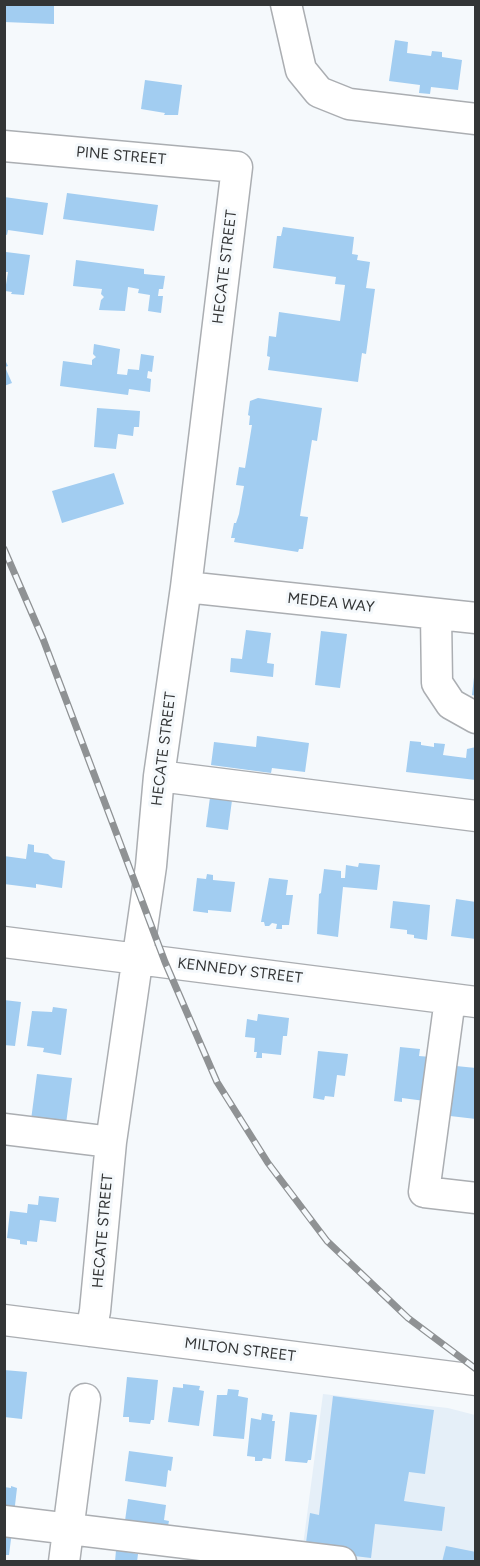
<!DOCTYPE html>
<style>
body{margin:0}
#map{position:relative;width:480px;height:1566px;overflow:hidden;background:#f5f9fc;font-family:Figtree,sans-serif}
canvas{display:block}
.frame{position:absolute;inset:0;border:6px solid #333536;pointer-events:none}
</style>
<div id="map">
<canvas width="480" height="1566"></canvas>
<div class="frame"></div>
</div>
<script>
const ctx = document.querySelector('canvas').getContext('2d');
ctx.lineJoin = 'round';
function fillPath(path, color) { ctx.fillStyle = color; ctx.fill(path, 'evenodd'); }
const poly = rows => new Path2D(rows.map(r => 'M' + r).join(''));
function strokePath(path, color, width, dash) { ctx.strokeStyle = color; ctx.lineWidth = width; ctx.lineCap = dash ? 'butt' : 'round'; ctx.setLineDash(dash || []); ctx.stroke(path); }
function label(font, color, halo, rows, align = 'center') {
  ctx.font = font + ' Figtree,sans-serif'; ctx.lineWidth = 6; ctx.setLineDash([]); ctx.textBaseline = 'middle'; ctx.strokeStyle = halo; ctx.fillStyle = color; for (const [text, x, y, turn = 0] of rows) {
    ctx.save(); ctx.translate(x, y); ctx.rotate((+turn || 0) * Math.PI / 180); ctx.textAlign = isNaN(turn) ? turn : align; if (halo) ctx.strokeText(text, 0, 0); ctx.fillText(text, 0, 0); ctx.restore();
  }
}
fillPath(poly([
 [323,1394,448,1408,475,1415,475,1561,354,1561,302,1553]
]), '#e5eff8');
fillPath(poly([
 [4,4,54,4,54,24,4,22],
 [395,40,408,42,407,53,431,56,432,51,442,52,442,57,462,60,458,90,431,87,430,94,419,93,420,85,389,81],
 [145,80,182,85,178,115,164,115,165,113,141,109],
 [67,193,158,205,154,231,63,219],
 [4,197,48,203,43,235,8,230,7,235,4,234],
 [283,227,354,237,352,254,358,255,357,260,370,262,366,288,375,289,366,354,362,353,358,382,268,370,270,357,267,356,269,336,276,337,279,312,340,321,345,285,335,284,336,277,273,268,277,236,281,236],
 [6,252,30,255,24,295,11,294,12,292,5,291,8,272,4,272],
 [76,260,144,269,144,274,165,276,163,289,159,289,158,296,163,296,161,313,148,311,150,295,138,293,139,289,128,287,125,311,99,310,101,300,104,297,101,294,102,289,73,286],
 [94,344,120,349,117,374,127,375,128,369,139,370,141,354,154,356,152,372,148,371,147,378,151,379,150,392,129,389,128,395,60,386,63,361,92,365,92,360,96,357,93,354],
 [4,358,8,366,5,367,12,383,4,386],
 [258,398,322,408,317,441,312,440,300,516,308,517,303,549,299,549,298,552,234,542,235,538,231,538,234,523,236,523,239,514,244,486,236,485,239,467,245,468,252,425,249,425,250,416,248,415,250,401],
 [97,408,140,411,139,427,134,427,133,436,118,434,116,449,94,447],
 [114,473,124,504,62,523,52,491],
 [246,630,271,633,267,663,274,664,273,677,230,672,231,658,242,659],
 [321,631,347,634,340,688,315,685],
 [474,677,476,677,476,696,472,695],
 [257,736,309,743,305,772,272,768,271,773,211,765,214,742,256,747],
 [410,741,421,742,421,745,434,747,434,743,445,744,443,755,466,758,467,749,476,747,476,780,406,772],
 [211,790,233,793,228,830,206,827],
 [28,844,34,845,34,852,48,854,53,859,65,861,62,888,36,884,36,888,4,884,4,856,26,859],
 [359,863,380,865,377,890,343,887,338,937,317,934,319,894,321,893,324,869,341,871,341,878,345,878,346,865,358,867],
 [207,874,213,875,213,880,235,882,231,912,208,910,208,913,193,911,197,878,206,879],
 [269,878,288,880,286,895,293,895,289,925,282,925,282,929,276,929,277,924,272,923,269,926,265,926,264,922,261,922],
 [456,899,476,902,476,939,451,936],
 [393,901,430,905,427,940,414,938,414,935,407,934,407,930,390,928],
 [4,1000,21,1002,15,1046,4,1045],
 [53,1007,67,1009,61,1055,43,1052,44,1048,27,1046,32,1011,52,1012],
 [258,1014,289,1018,287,1036,283,1036,281,1055,262,1053,262,1058,256,1058,257,1052,254,1052,255,1038,245,1037,247,1019,257,1021],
 [400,1047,420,1049,419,1056,431,1057,425,1101,402,1098,402,1102,394,1101],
 [318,1051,348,1054,345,1076,337,1075,334,1097,325,1096,324,1100,313,1098],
 [456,1066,476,1068,476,1119,450,1116],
 [37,1074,72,1078,66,1124,31,1120],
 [39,1196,59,1198,56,1222,40,1220,37,1242,27,1241,27,1245,20,1244,20,1240,7,1238,10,1211,27,1213,28,1204,38,1205],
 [4,1370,27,1372,22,1419,4,1417],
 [127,1377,158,1380,154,1420,151,1420,150,1424,129,1422,129,1417,123,1417],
 [183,1384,200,1386,199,1390,204,1391,199,1426,168,1422,173,1387,183,1388],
 [228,1389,239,1390,238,1396,248,1398,244,1439,213,1436,217,1395,227,1395],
 [333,1396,434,1410,425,1474,409,1472,404,1501,445,1507,442,1531,375,1524,371,1558,305,1550,310,1513,319,1515],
 [290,1412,317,1415,311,1460,308,1460,307,1463,285,1461],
 [262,1413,273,1415,272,1421,275,1421,271,1459,263,1458,262,1461,255,1461,255,1457,247,1456,251,1418,261,1420],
 [129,1451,173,1457,171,1471,168,1470,166,1487,125,1481],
 [11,1486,17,1488,14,1514,4,1513,4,1487,11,1488],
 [128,1499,166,1505,164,1520,169,1521,166,1536,124,1528],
 [4,1530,12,1531,9,1555,4,1555],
 [446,1546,476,1552,476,1562,442,1562],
 [116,1550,138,1554,137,1562,115,1562]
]), '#a2cdf1');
const minor = poly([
 [286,4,301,70,319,92,349,104,476,119],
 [4,146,237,167,186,587,159,776,151,866,111,1142,95,1311,91,1331],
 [186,587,476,618],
 [436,615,437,683,451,704,476,718],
 [159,776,476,816],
 [4,942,476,1002],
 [450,999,424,1192,476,1198],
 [4,1129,111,1142],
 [4,1320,476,1380],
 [4,1521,341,1562],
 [64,1562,85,1399]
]);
strokePath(minor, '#abaeb2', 33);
strokePath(minor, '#fff', 30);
const rail = poly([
 [4,549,43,639,165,962,217,1082,268,1163,327,1241,408,1318,476,1369]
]);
strokePath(rail, '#8f9294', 7);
strokePath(rail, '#f5f9fc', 4.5, [14]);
label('15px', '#333536', '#f5f9fc', [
 ["PINE STREET",121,156,5],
 ["HECATE STREET",225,267,-83],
 ["MEDEA WAY",331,603,6],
 ["HECATE STREET",164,749,-83],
 ["KENNEDY STREET",240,971,7],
 ["HECATE STREET",103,1231,-85],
 ["MILTON STREET",240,1350,7]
]);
</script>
